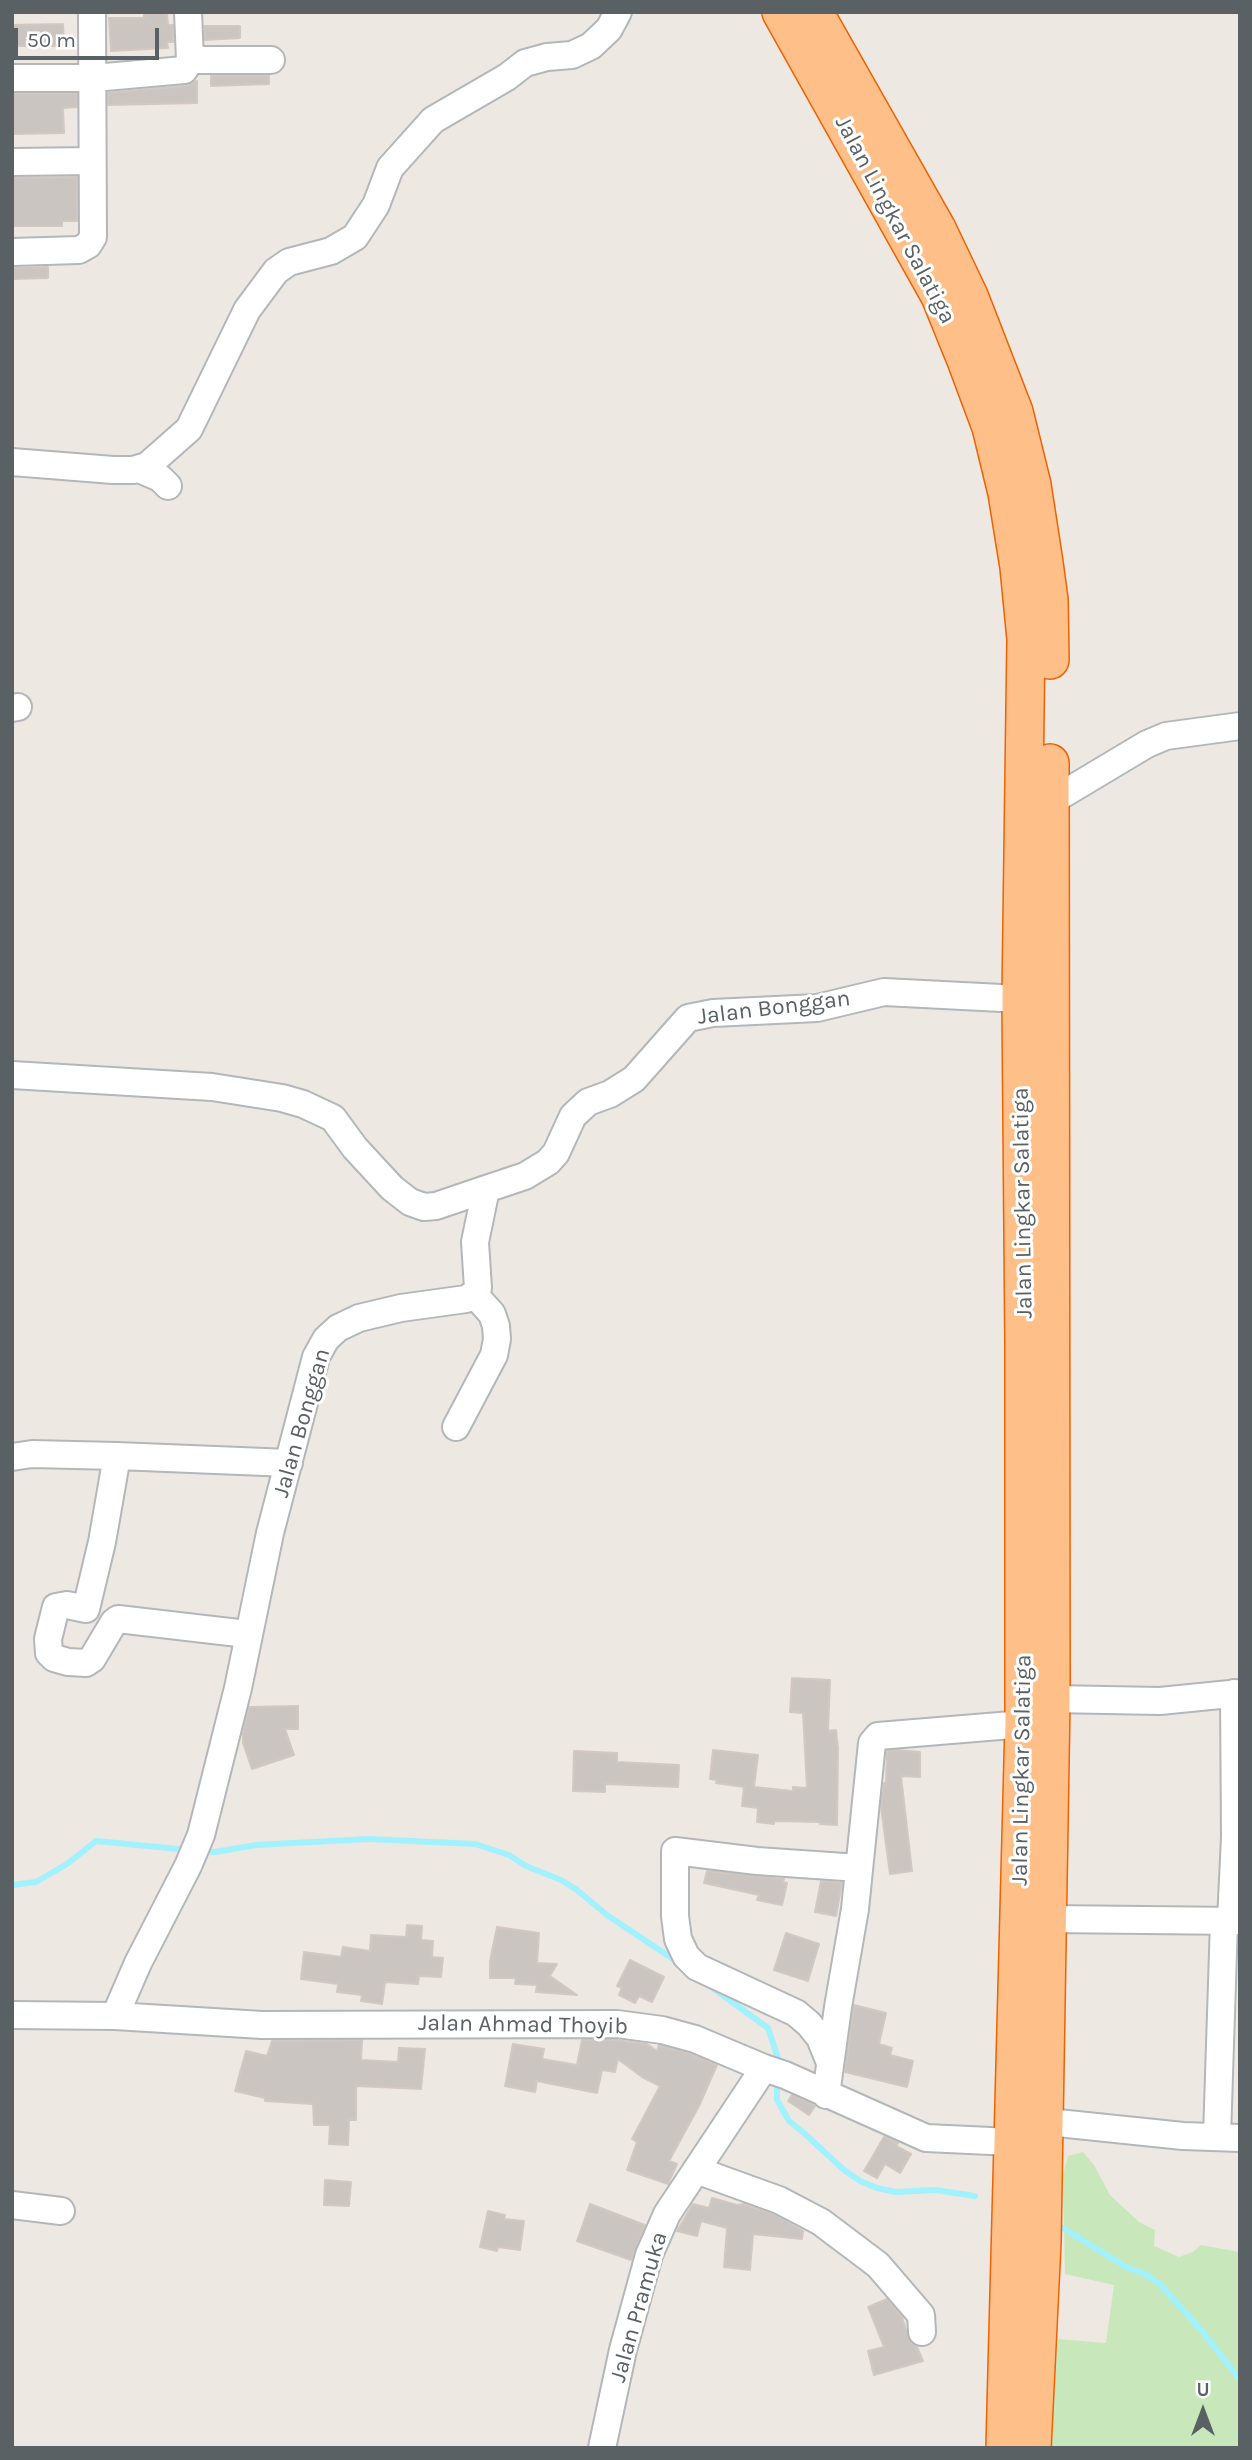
<!DOCTYPE html>
<style>
body{margin:0}
#map{position:relative;width:1252px;height:2460px;overflow:hidden;background:#eee8e2;font-family:Karla,sans-serif}
canvas{display:block}
.frame{position:absolute;inset:0;border:14px solid #5a6164;pointer-events:none}
.north{position:absolute;left:1168px;top:2376px;width:70px;height:70px;-webkit-text-stroke:5px #fff;paint-order:stroke;rotate:0deg;font-size:19px;font-weight:700;line-height:28px;text-align:center;color:#5a6164}
.north::after{content:'';display:block;margin:auto;width:24px;height:32px;background:#5a6164;clip-path:polygon(50% 0,100% 100%,50% 72%,0 100%)}
.scale{position:absolute;left:14px;top:28px;width:145px;height:32px;box-sizing:border-box;border:4px solid #5a6164;border-top:0;padding-left:9px;font-size:21px;line-height:24px;white-space:nowrap;color:#5a6164;-webkit-text-stroke:5px #fff;paint-order:stroke}
</style>
<div id="map">
<canvas width="1252" height="2460"></canvas>
<div class="frame"></div>
<div class="north">U</div>
<div class="scale">50 m</div>
</div>
<script>
const ctx = document.querySelector('canvas').getContext('2d');
ctx.lineJoin = 'round';
function fillPath(path, color) { ctx.fillStyle = color; ctx.fill(path, 'evenodd'); }
const poly = rows => new Path2D(rows.map(r => 'M' + r).join(''));
function strokePath(path, color, width, dash) { ctx.strokeStyle = color; ctx.lineWidth = width; ctx.lineCap = dash ? 'butt' : 'round'; ctx.setLineDash(dash || []); ctx.stroke(path); }
function label(font, color, halo, rows, align = 'center') {
  ctx.font = font + ' Karla,sans-serif'; ctx.lineWidth = 6; ctx.setLineDash([]); ctx.textBaseline = 'middle'; ctx.strokeStyle = halo; ctx.fillStyle = color; for (const [text, x, y, turn = 0] of rows) {
    ctx.save(); ctx.translate(x, y); ctx.rotate((+turn || 0) * Math.PI / 180); ctx.textAlign = isNaN(turn) ? turn : align; if (halo) ctx.strokeText(text, 0, 0); ctx.fillText(text, 0, 0); ctx.restore();
  }
}
fillPath(poly([
 [1083,2152,1094,2165,1110,2195,1139,2222,1155,2230,1154,2246,1179,2257,1193,2252,1201,2245,1240,2252,1240,2448,1051,2448,1054,2370,1058,2339,1106,2343,1114,2285,1065,2274,1063,2174,1068,2156]
]), '#c8e8bc');
strokePath(poly([
 [200,1851,215,1852,256,1845,368,1839,475,1844,509,1855,526,1866,561,1880,577,1890,607,1915,679,1963],
 [12,1885,36,1882,67,1864,96,1841,189,1850],
 [710,1986,768,2028,778,2058,777,2067],
 [777,2081,777,2100,789,2121,804,2133,844,2170,860,2181,877,2188,896,2192,935,2190,975,2196],
 [1058,2225,1126,2267,1143,2273,1159,2283,1202,2331,1240,2380]
]), '#a1f1ff', 6);
const building = poly([
 [144,13,167,13,168,25,173,25,173,42,167,42,168,48,111,51,109,18,144,18,144,13],
 [63,24,64,46,12,46,12,25,63,24],
 [204,26,240,26,240,38,205,40,204,26],
 [211,76,269,76,269,84,211,86,211,76],
 [197,81,197,103,108,105,108,93,185,86,197,81],
 [12,94,77,94,77,107,63,108,64,133,12,134,12,94],
 [77,177,77,221,62,221,62,226,12,226,12,178,77,177],
 [48,267,48,278,14,279,14,268,48,267],
 [792,1678,830,1680,828,1731,836,1730,838,1748,837,1825,820,1824,820,1822,774,1821,774,1824,757,1822,758,1808,742,1806,744,1787,716,1783,717,1780,710,1779,713,1750,758,1755,754,1787,793,1791,793,1787,807,1788,803,1713,790,1712,792,1678],
 [298,1706,298,1729,285,1729,294,1755,252,1769,243,1743,243,1733,249,1707,298,1706],
 [898,1750,920,1752,920,1777,901,1776,912,1871,890,1874,881,1807,884,1783,886,1783,887,1751,898,1750],
 [574,1751,617,1753,617,1762,679,1765,678,1787,605,1784,605,1792,573,1791,574,1751],
 [707,1871,784,1879,783,1882,787,1883,782,1905,757,1900,759,1895,704,1883,707,1871],
 [821,1881,842,1883,836,1916,815,1912,821,1881],
 [407,1925,422,1926,421,1940,433,1941,432,1957,443,1958,441,1977,419,1976,418,1984,385,1982,382,2004,361,2001,362,1995,337,1992,338,1984,301,1979,304,1952,341,1957,343,1947,370,1951,371,1935,406,1937,407,1925],
 [497,1927,539,1933,537,1963,557,1964,550,1976,577,1995,536,1992,537,1985,515,1984,516,1978,490,1978,490,1961,497,1927],
 [786,1933,819,1944,808,1981,774,1970,786,1933],
 [630,1960,664,1977,652,2002,639,1996,635,2003,619,1995,622,1988,617,1986,630,1960],
 [854,2005,886,2013,879,2044,892,2048,890,2055,913,2061,907,2087,845,2072,854,2005],
 [362,2040,361,2060,398,2062,399,2048,425,2049,421,2089,356,2086,356,2120,349,2120,348,2145,329,2144,330,2125,314,2125,313,2104,265,2101,265,2098,235,2091,246,2051,267,2056,272,2041,362,2040],
 [582,2040,616,2040,647,2044,657,2051,659,2045,690,2054,717,2065,699,2106,669,2161,677,2164,668,2184,627,2170,637,2142,632,2139,660,2086,642,2077,618,2059,615,2072,602,2070,597,2093,537,2081,535,2092,505,2086,513,2044,544,2049,542,2059,577,2065,582,2040],
 [792,2095,815,2106,809,2115,788,2101,792,2095],
 [884,2137,898,2143,896,2146,911,2154,900,2173,885,2164,877,2178,864,2171,884,2137],
 [325,2180,351,2182,349,2206,324,2205,325,2180],
 [712,2198,737,2205,744,2204,773,2214,803,2231,802,2239,753,2234,750,2270,724,2267,727,2228,701,2221,697,2236,677,2231,693,2204,709,2208,712,2198],
 [590,2204,645,2225,631,2260,577,2241,590,2204],
 [488,2211,505,2215,504,2219,524,2221,520,2250,498,2247,497,2251,480,2247,488,2211],
 [887,2299,902,2317,909,2340,917,2347,923,2361,874,2375,868,2351,884,2347,868,2307,887,2299]
]);
fillPath(building, '#cbc5c1');
strokePath(building, '#d3c8c0', 2);
const minor = poly([
 [190,60,271,60],
 [12,78,94,78,184,70,190,60,188,12],
 [12,162,92,161],
 [12,252,79,250,88,245,93,237,92,12],
 [12,462,113,470,133,470,147,466,189,429,247,310,276,271,289,262,331,251,355,237,376,205,390,168,433,120,507,77,525,63,547,57,572,55,591,46,609,29,618,12],
 [139,469,160,478,168,486],
 [12,708,18,707],
 [1050,802,1147,744,1166,736,1240,726],
 [12,1075,212,1087,282,1098,303,1104,333,1118,355,1148,392,1188,410,1202,424,1207,436,1206,486,1189],
 [456,1427,494,1355,497,1339,496,1326,492,1314,474,1294],
 [117,1456,102,1542,86,1609,67,1605,56,1607,48,1639,49,1653,54,1658,68,1662,86,1663,92,1659,114,1622,118,1619,247,1634],
 [12,1457,32,1454,117,1456,289,1463],
 [1051,1699,1160,1701,1240,1693],
 [1048,1919,1240,1921],
 [1231,1921,1235,1837,1234,1693],
 [12,2015,115,2016,262,2025,617,2024,662,2030,695,2039,764,2068,785,2075,926,2138,1012,2142],
 [115,2016,138,1963,188,1866,201,1835,238,1688,270,1533,316,1357,326,1339,338,1328,359,1318,401,1308,466,1299,474,1294,478,1288,475,1242,486,1189,525,1176,548,1162,556,1153,573,1116,588,1102,610,1094,634,1079,688,1018,713,1013,817,1008,884,992,1021,999],
 [830,2063,820,2038,809,2024,796,2013,697,1967,686,1956,678,1939,675,1916,675,1851,757,1861,859,1868],
 [826,2095,838,2007,855,1909,872,1743,878,1736,1024,1724],
 [1029,2120,1183,2136,1240,2138],
 [1217,2137,1224,1921],
 [696,2170,779,2200,821,2222,878,2265,921,2315,922,2332],
 [12,2205,61,2211],
 [602,2448,623,2350,649,2255,667,2214,764,2068]
]);
const highway = poly([
 [781,12,940,296,966,360,991,427,1007,493,1019,567,1026,639,1021,999,1024,1344,1024,1724,1005,2448],
 [814,12,937,229,969,296,1014,412,1032,485,1044,563,1049,600,1050,660],
 [1032,2448,1042,2242,1051,1699,1050,763]
]);
strokePath(minor, '#b3b7ba', 30);
strokePath(highway, '#f06100', 40);
strokePath(minor, '#fff', 26);
strokePath(highway, '#ffbf88', 37);
label('23px', '#5a6164', '#fff', [
 ["Jalan Lingkar Salatiga",895,220,62],
 ["Jalan Bonggan",774,1008,-7],
 ["Jalan Lingkar Salatiga",1023,1203,-91],
 ["Jalan Bonggan",302,1423,-74],
 ["Jalan Lingkar Salatiga",1022,1770,-89],
 ["Jalan Ahmad Thoyib",523,2025,1],
 ["Jalan Pramuka",639,2307,-74]
]);
</script>
